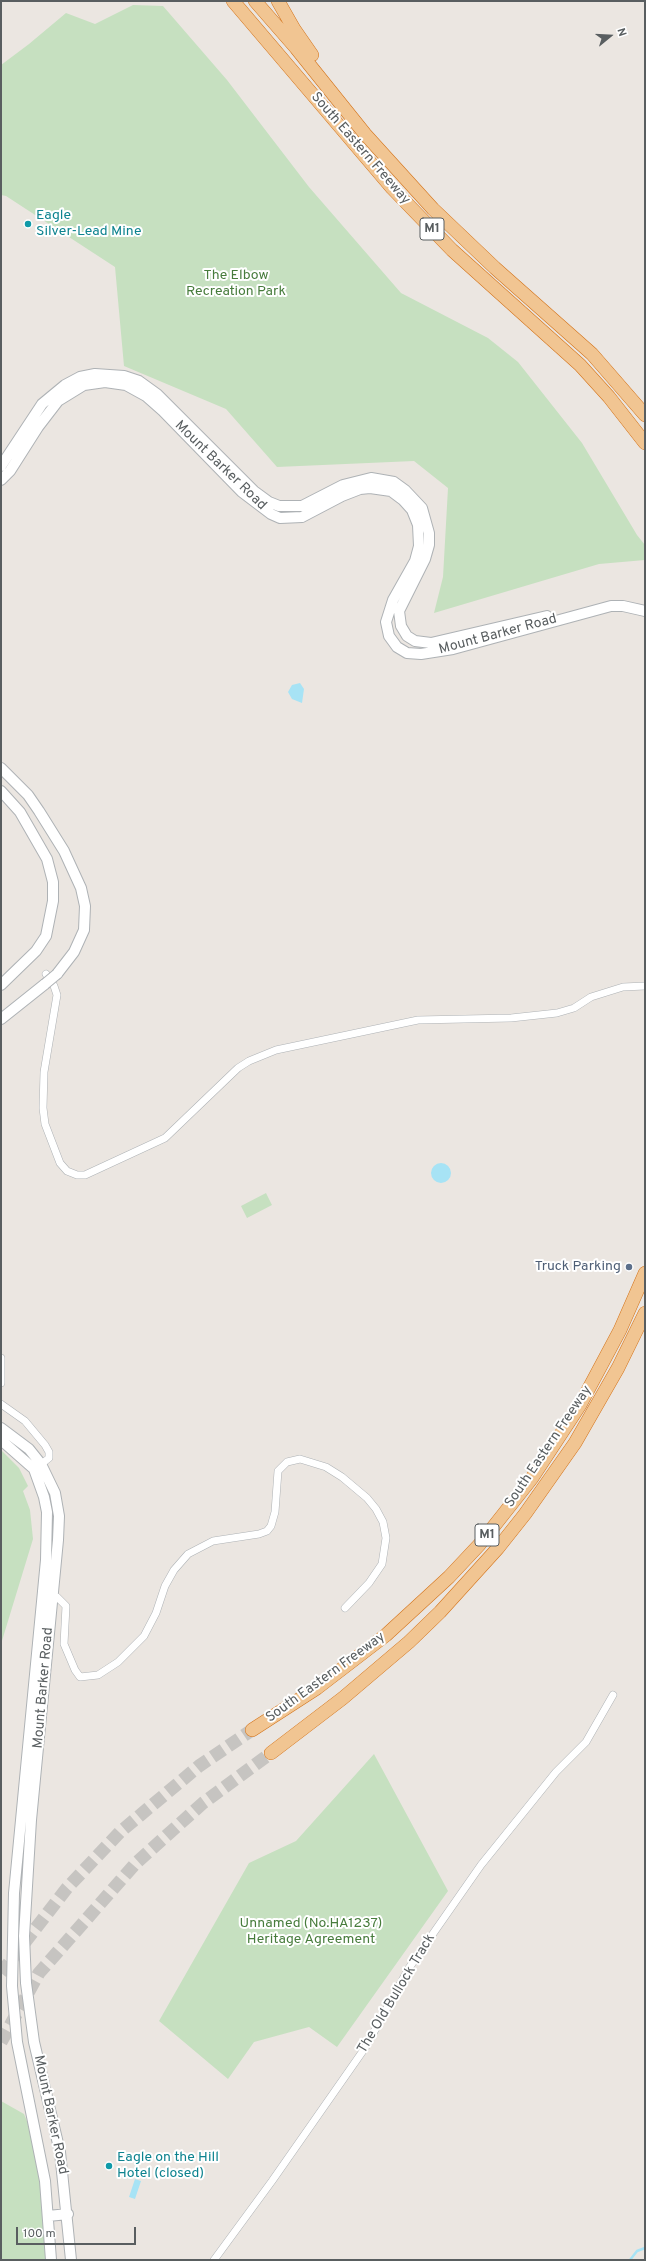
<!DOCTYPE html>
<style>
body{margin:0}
#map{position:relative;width:646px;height:2261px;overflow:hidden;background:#ebe6e1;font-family:Overpass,sans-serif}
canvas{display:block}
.frame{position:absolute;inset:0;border:2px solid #595e60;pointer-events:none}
.north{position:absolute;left:590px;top:16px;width:40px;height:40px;-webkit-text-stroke:3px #fff;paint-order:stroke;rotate:72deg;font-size:11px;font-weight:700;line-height:16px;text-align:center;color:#595e60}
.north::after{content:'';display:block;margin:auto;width:14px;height:18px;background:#595e60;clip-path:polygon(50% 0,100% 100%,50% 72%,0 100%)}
.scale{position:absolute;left:16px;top:2227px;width:120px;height:18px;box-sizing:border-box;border:2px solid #595e60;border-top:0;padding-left:5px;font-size:12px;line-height:14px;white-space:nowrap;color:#595e60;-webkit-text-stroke:3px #fff;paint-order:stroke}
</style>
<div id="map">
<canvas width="646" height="2261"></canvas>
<div class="frame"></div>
<div class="north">N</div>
<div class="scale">100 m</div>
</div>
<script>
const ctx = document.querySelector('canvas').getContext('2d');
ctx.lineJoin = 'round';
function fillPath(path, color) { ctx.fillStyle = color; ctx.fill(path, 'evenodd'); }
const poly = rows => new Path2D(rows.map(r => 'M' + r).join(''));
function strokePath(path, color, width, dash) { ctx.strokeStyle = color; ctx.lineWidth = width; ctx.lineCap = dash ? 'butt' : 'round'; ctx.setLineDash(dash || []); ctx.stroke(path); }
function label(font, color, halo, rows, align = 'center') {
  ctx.font = font + ' Overpass,sans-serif'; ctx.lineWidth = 4; ctx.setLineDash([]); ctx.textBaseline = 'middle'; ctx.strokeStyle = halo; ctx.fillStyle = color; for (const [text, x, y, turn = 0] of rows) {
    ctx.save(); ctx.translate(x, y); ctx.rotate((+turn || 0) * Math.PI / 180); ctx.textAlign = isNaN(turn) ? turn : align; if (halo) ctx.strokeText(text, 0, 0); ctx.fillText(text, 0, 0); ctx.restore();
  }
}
fillPath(poly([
 [133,5,163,6,227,80,309,187,401,293,488,338,518,362,582,443,637,535,645,545,645,560,599,564,434,613,443,577,448,488,414,461,277,467,226,409,124,366,115,267,6,196,1,195,1,65,29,44,66,13,95,24],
 [266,1193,272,1205,247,1218,241,1206],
 [1,1450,19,1468,28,1486,23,1491,30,1510,33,1539,1,1644],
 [374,1754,448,1891,337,2047,309,2027,254,2042,228,2079,159,2021,249,1863,296,1841],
 [1,2101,24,2114,40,2152,51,2260,1,2260]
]), '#c6e0c0');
fillPath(poly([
 [300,683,304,689,302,703,292,699,288,692,292,685],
 '431 1173a10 10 0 1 1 20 0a10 10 0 1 1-20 0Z',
 [135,2179,141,2181,135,2199,129,2197]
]), '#a7e3f5');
strokePath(poly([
 [630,2260,637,2251,645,2248]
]), '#a7e3f5', 2.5);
strokePath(poly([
 [1,1973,67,1888,120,1832,199,1766,252,1730],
 [1,2042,39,1973,136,1863,203,1803,271,1753]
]), '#c6c4c1', 13, [13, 6]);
const minor = poly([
 [46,974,54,986,57,995,44,1072,43,1108,45,1124,60,1163,67,1171,77,1175,85,1175,165,1138,238,1068,249,1061,276,1050,418,1020,511,1018,557,1013,574,1008,591,997,623,987,645,986],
 [1,1358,1,1383],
 [1,1404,25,1421,45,1445,49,1452,49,1458,39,1466],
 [49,1594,57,1597,66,1606,64,1644,75,1670,80,1677,98,1675,118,1662,144,1636,156,1613,165,1586,174,1570,188,1554,213,1541,259,1534,267,1531,271,1526,275,1512,278,1471,287,1462,300,1459,326,1467,342,1477,367,1498,376,1509,383,1522,386,1538,382,1564,369,1583,345,1608],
 [214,2260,272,2181,365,2048,409,1968,481,1865,556,1772,586,1742,613,1695]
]);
const secondary = poly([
 [1,466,42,404,65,385,80,377,95,374,124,376,139,381,157,394,254,491,269,502,279,506,302,506,343,485,371,478,394,482,405,490,422,508,429,533,429,545,425,559,399,611,401,626,407,636,415,641,431,643,547,616],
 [1,480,10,471,38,427,58,401,84,385,105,382,126,385,146,396,163,411,242,492,271,514,280,518,302,517,342,496,360,489,370,488,391,491,403,500,412,510,418,525,419,546,415,561,393,600,386,622,389,636,397,647,407,653,421,654,453,649,611,606,623,606,645,611],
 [1,768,28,795,39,811,64,851,81,888,85,906,84,930,74,952,57,974],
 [1,791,20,812,47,859,53,882,53,901,46,936,36,951,1,985],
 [1,1019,45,984],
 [1,1428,29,1449,41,1464,55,1493,59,1516,58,1540,31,1820,24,1936,26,1983,34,2042,60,2152,71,2260],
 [1,1440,34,1469,44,1497,47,1512,46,1560,14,1893,12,1986,17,2042,45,2181,51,2260],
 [48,2216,68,2214]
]);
const motorway = poly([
 [233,1,392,188,452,250,580,365,609,397,645,443],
 [255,1,296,48,365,134,433,209,495,268,592,354,645,415],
 [278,1,294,29,312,55],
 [252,1730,317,1688,386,1635,449,1577,479,1545,532,1478,580,1405,620,1330,645,1273],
 [271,1753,343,1698,409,1642,440,1612,498,1548,525,1514,575,1443,618,1368,645,1313]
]);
strokePath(minor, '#aeb2b5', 8);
strokePath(secondary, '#aeb2b5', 12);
strokePath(motorway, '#d37218', 14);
strokePath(minor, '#fff', 7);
strokePath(secondary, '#fff', 10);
strokePath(motorway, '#f1c592', 13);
const secondaryBridge = poly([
 [45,984,57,974]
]);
strokePath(secondaryBridge, '#aeb2b5', 12, []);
strokePath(secondaryBridge, '#fff', 10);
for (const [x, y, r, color] of [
 [28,224,4,"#0f9aa8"],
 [629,1267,4,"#5c6f8a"],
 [109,2166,4,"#0f9aa8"]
]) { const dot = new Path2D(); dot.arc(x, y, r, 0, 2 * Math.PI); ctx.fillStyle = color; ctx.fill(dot); strokePath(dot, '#fff', 1.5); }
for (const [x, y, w] of [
 [432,229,24],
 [487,1535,24]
]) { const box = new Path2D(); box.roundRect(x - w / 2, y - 11, w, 22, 3); ctx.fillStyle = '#fff'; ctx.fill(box); strokePath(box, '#595e60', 1); }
label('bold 13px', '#595e60', null, [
 ["M1",432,229],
 ["M1",487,1535]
]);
label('14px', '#595e60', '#fff', [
 ["South Eastern Freeway",360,149,49],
 ["Mount Barker Road",220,466,44],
 ["Mount Barker Road",498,635,-15],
 ["South Eastern Freeway",549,1447,-56],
 ["South Eastern Freeway",326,1678,-36],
 ["Mount Barker Road",44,1688,-85],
 ["The Old Bullock Track",397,1994,-59],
 ["Mount Barker Road",50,2115,78]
]);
label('14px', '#0d838f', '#fff', [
 ["Eagle",36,216],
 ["Silver-Lead Mine",36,232],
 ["Eagle on the Hill",117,2158],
 ["Hotel (closed)",117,2174]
], 'left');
label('14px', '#477c3c', '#fff', [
 ["The Elbow",236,276],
 ["Recreation Park",236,292],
 ["Unnamed (No.HA1237)",311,1924],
 ["Heritage Agreement",311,1940]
]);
label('14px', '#4e5e75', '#fff', [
 ["Truck Parking",621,1267]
], 'right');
</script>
